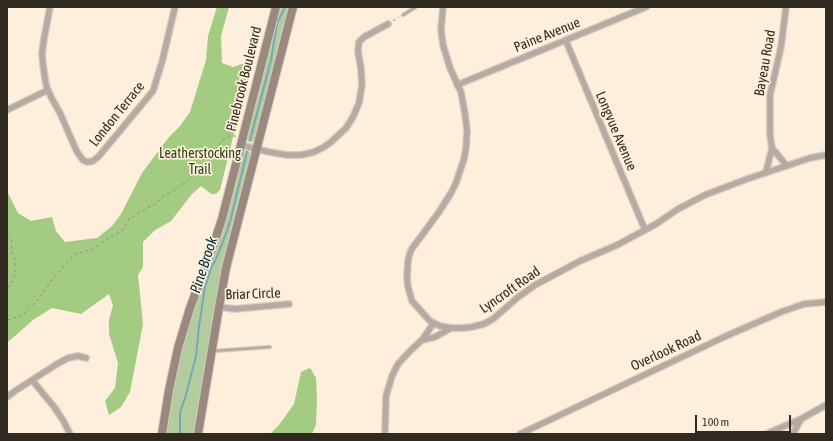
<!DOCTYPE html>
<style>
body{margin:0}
#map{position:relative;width:833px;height:441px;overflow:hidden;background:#fdefdc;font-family:"Asap Condensed",sans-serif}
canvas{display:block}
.frame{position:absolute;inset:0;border:8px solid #312a21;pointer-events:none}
.scale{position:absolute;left:695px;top:415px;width:96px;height:18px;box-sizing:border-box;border:2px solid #312a21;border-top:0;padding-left:5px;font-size:12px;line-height:14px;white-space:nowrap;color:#312a21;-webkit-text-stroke:3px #fdefdc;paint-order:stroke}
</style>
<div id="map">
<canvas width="833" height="441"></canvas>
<div class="frame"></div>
<div class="scale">100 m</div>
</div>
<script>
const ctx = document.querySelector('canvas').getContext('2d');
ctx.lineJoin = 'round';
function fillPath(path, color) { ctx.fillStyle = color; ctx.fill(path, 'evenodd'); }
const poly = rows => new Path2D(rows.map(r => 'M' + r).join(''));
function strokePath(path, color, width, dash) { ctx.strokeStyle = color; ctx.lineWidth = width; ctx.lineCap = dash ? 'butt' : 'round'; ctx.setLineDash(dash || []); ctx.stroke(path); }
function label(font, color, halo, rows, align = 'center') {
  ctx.font = font + ' "Asap Condensed",sans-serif'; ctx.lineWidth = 3.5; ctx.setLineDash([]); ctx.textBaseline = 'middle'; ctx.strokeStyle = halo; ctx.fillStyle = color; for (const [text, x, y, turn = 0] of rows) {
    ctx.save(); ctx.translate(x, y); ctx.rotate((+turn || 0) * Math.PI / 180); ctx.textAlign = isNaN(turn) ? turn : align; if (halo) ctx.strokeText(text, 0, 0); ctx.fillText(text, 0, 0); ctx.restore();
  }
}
fillPath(poly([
 [279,7,289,7,255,140,252,142,249,142,246,139],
 [244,150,247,150,250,152,251,155,218,294,194,434,164,434,179,357,241,152]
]), '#b2cc9e');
fillPath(poly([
 [217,7,229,7,221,36,222,63,233,67,242,64,251,64,220,190,216,194,211,194,201,186,192,194,171,221,155,230,143,242,143,267,138,275,143,324,130,392,121,407,109,415,105,401,115,388,118,363,109,334,109,320,113,305,109,294,81,314,52,308,33,320,7,343,7,191,18,213,31,221,52,217,56,231,65,242,97,238,112,226,121,214,142,173,169,137,180,126,190,112,206,60,208,36],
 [310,368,316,378,317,400,316,425,312,434,270,434,279,425,294,404,301,372]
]), '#a3cb82');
strokePath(poly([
 [250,140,271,60,277,23,285,7],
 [180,434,180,413,186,395,196,356,199,326,205,287,211,268,216,259,227,231,231,218,247,152]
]), '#75a9ba', 2);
const lane = poly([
 [403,15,416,7],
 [214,351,270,347]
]);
const street = poly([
 [50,7,44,39,42,53,43,65,46,85,51,97,60,113,77,152,83,160,87,162,93,161,99,156,153,91,162,62,175,7],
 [443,7,441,30,443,45,450,68,461,92,465,114,467,131,466,148,464,159,456,183,451,193,439,212,411,250,408,260,407,278,408,287,412,301,430,321,440,326,451,328,463,328,472,327,484,324,493,319,517,298,535,285,580,261,617,245,645,230,656,224,678,209,705,195,747,179,810,158,826,155],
 [566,41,645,230],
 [457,85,646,7],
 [7,110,48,90],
 [241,145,269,152,287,155,301,155,314,152,324,147,331,142,346,128,353,117,359,103,362,85,361,69,358,51,359,42,364,37,388,24],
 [772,148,787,166],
 [766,172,772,148,770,135,770,95,781,47,786,7],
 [219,307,235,309,289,304],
 [422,340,435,337,451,328],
 [32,380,55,408,64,422,70,434],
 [7,397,15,391,32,380,57,364,68,358,78,356,86,358],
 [385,432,386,396,392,376,398,364,411,350,422,340,433,324],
 [520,434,724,337,781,312,804,304,826,302],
 [766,434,801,419,826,405],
 [793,434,801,419]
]);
const secondary = poly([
 [162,434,169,390,178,348,190,308,212,249,222,219,276,7],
 [198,434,219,307,226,268,293,7]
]);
strokePath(lane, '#d8ccba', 4.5);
strokePath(street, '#d8ccba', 8);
strokePath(secondary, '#d8ccba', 10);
strokePath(poly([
 [393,21,399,17],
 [7,236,12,240,11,249,15,261,15,274,12,283,7,288],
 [7,320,23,315,40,297,53,278,75,254,94,249,105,240,122,231,125,227,128,220,140,212,157,203,162,197,179,187,188,180,204,164,223,140,229,136,236,136]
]), '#998e80', 1, [3, 3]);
strokePath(lane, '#b6aba4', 2.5);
strokePath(street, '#b6aba4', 5.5);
strokePath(secondary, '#99897f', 8);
label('14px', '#312a21', '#fdefdc', [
 ["Paine Avenue",547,35,-22],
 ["Bayeau Road",765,63,-80],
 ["Pinebrook Boulevard",244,79,-76],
 ["London Terrace",117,114,-51],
 ["Longvue Avenue",616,131,67],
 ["Lyncroft Road",510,290,-35],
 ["Briar Circle",253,294,-2],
 ["Overlook Road",666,351,-25]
]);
label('14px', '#2b4411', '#fdefdc', [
 ["Leatherstocking",200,154],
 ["Trail",200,170]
]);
label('italic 15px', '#003240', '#fdefdc', [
 ["Pine Brook",204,265,-72]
]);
</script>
